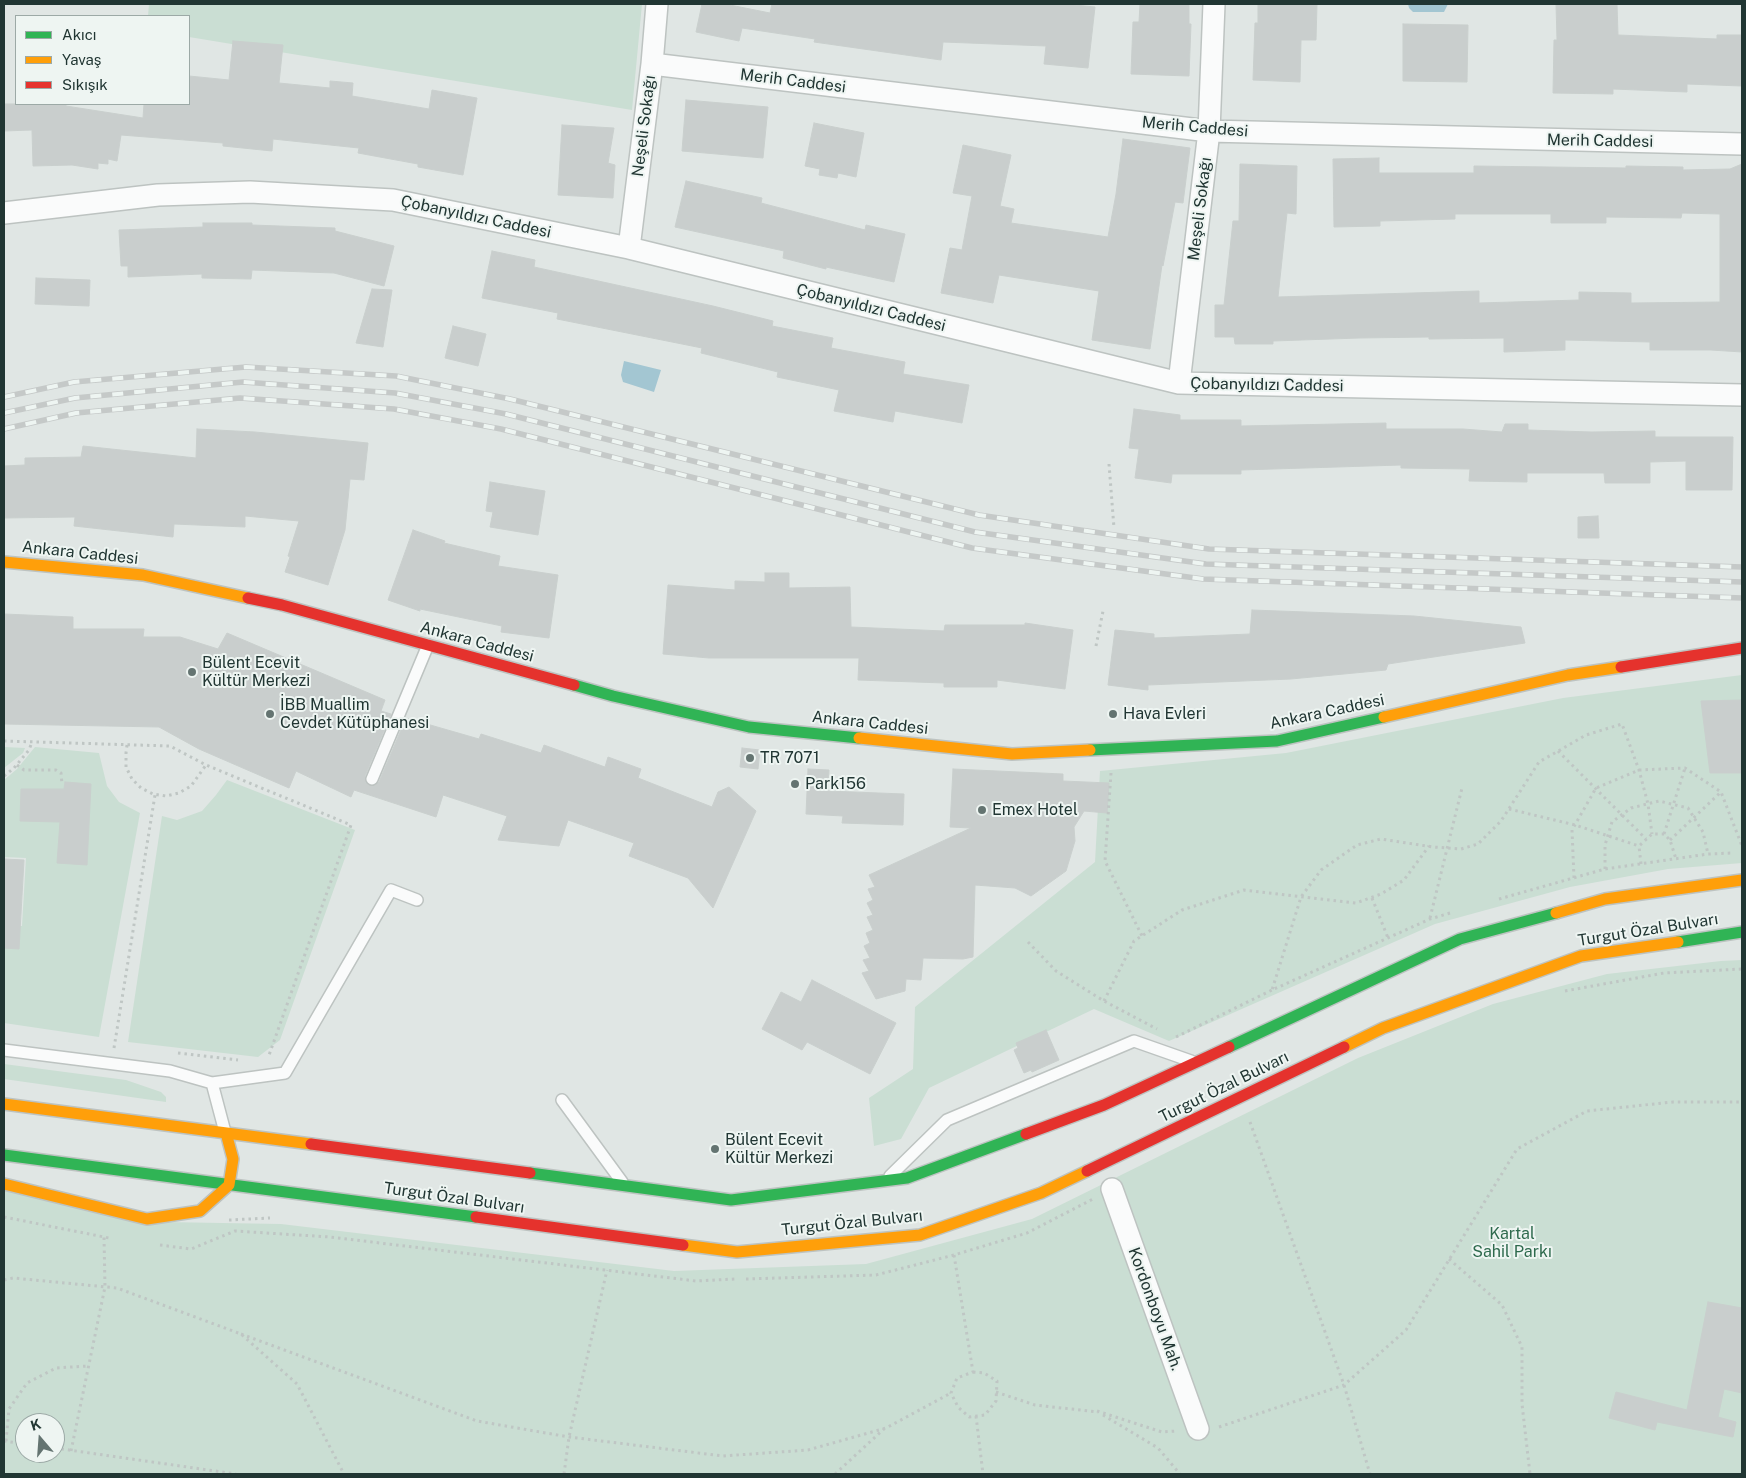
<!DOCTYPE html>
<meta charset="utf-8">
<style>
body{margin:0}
#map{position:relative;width:1746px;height:1478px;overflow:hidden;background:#e0e6e4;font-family:"Public Sans",sans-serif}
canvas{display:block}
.frame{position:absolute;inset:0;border:5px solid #213633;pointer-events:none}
.legend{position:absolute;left:15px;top:15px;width:175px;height:90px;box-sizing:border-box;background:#eef5f2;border:1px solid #9ca9a6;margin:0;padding:6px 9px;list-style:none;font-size:15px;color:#213633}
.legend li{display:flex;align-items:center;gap:10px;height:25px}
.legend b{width:25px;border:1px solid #9ca9a6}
.north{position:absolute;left:15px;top:1413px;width:50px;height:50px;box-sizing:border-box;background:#eef5f2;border:1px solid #9ca9a6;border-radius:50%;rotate:342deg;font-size:14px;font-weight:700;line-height:20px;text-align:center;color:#213633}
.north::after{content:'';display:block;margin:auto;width:18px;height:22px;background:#647471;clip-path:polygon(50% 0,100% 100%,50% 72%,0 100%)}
</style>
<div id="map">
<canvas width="1746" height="1478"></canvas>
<div class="frame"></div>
<ul class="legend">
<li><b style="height:6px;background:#30b455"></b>Akıcı</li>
<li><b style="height:6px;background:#ff9f0a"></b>Yavaş</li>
<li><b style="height:6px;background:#e5322d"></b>Sıkışık</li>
</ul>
<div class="north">K</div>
</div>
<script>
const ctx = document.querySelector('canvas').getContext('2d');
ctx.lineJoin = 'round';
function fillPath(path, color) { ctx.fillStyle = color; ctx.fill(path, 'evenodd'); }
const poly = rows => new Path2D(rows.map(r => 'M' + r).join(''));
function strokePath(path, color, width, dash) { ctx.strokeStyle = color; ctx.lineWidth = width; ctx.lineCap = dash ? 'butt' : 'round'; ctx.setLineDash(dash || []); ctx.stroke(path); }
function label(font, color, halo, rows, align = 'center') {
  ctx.font = font + ' "Public Sans",sans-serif'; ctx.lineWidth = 4; ctx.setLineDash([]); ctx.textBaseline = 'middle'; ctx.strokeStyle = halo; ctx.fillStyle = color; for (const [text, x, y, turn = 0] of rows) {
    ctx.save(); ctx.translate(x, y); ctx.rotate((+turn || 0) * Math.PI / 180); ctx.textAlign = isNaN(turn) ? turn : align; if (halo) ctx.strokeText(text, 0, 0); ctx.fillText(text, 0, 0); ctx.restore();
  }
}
fillPath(poly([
 [149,4,642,4,632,110,189,37,189,16,148,16],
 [1742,675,1742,863,1668,869,1570,887,1435,924,1169,1041,1094,1009,929,1088,901,1139,874,1146,869,1098,913,1069,915,1007,1095,862,1100,771,1286,753,1563,698],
 [4,747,25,748,23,753,4,768],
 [35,747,99,753,107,786,119,802,140,813,99,1037,4,1023,4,926,22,926,26,858,4,857,4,780,17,769],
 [227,780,355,830,280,1040,258,1057,128,1042,162,816,177,820,202,811,216,795],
 [1742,960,1742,1474,4,1474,4,1182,164,1222,281,1224,674,1271,866,1264,1032,1219,1358,1058,1493,1004,1607,974,1721,961],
 [25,1423,55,1423,55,1453,25,1453],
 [4,1064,126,1080,161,1092,166,1097,166,1102,4,1079]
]), '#caded3');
fillPath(poly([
 [1408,4,1448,4,1444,12,1413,12,1409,8],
 [624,361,661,370,654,392,623,382,621,375]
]), '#a3c6d2');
const building = poly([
 [702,4,725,4,770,13,772,4,1064,4,1095,7,1088,68,1044,64,1046,46,943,42,941,60,814,42,815,39,742,28,739,41,696,32,702,4],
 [1140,4,1189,4,1189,24,1191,24,1189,76,1131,74,1133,22,1139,22,1140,4],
 [1258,4,1317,4,1316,40,1301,40,1300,82,1253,80,1255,23,1258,23,1258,4],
 [1556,4,1617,4,1618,35,1717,39,1717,35,1742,35,1742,86,1687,84,1687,92,1613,89,1613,94,1553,93,1554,40,1557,40,1556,4],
 [1403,24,1468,25,1467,82,1403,81,1403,24],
 [233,41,283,45,279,83,330,88,330,81,353,83,352,96,429,109,432,90,477,98,463,175,418,167,418,164,358,153,359,148,273,139,272,151,223,146,223,143,121,135,117,161,108,159,108,164,98,163,98,169,72,165,33,166,32,130,4,131,4,104,66,104,66,106,143,118,144,104,189,104,189,76,229,80,233,41],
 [686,100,768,107,763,158,682,151,686,100],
 [814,123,864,133,856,177,838,173,837,178,819,175,820,169,805,166,814,123],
 [562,125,614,128,608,163,615,165,613,198,558,195,562,125],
 [1123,139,1190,148,1183,203,1175,202,1163,266,1162,265,1150,349,1092,340,1099,291,999,275,993,303,941,293,950,248,962,250,972,196,953,193,963,145,1011,155,1000,206,1014,209,1011,223,1108,237,1116,194,1123,139],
 [1379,158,1379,173,1474,173,1474,166,1626,168,1626,166,1683,167,1683,170,1730,169,1742,164,1742,352,1711,350,1650,350,1650,342,1565,340,1565,350,1504,352,1504,338,1429,339,1429,337,1359,338,1273,341,1273,344,1235,344,1234,337,1215,337,1215,305,1224,305,1233,221,1239,221,1240,164,1297,166,1296,214,1287,213,1278,297,1479,291,1479,303,1579,300,1579,292,1631,293,1631,303,1720,302,1720,214,1682,213,1681,218,1606,217,1606,223,1551,223,1551,214,1455,214,1455,219,1380,221,1380,226,1334,227,1333,159,1379,158],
 [686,181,762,198,761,203,865,230,866,225,905,234,894,282,826,267,826,269,783,258,784,251,675,227,686,181],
 [203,223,252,223,252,225,335,228,335,231,394,246,384,286,334,273,252,270,251,279,202,278,202,274,128,277,128,266,121,266,119,230,203,227,203,223],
 [492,251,535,260,534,267,713,306,773,321,772,326,833,338,831,348,905,362,903,374,969,385,962,423,895,411,893,422,834,411,839,390,777,377,778,372,701,353,702,348,557,319,558,313,482,298,492,251],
 [36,278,90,280,89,306,35,304,36,278],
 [372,289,392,290,383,347,356,343,372,289],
 [453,326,486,334,478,366,445,358,453,326],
 [1134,409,1180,415,1180,420,1241,420,1241,426,1386,423,1386,429,1463,429,1502,432,1505,424,1528,424,1528,430,1592,432,1655,431,1655,437,1733,437,1732,490,1686,490,1686,461,1650,462,1650,483,1605,483,1604,473,1527,473,1527,482,1469,481,1470,469,1401,468,1401,465,1241,470,1241,474,1172,474,1171,483,1135,478,1139,449,1129,448,1134,409],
 [197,429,255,432,368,443,364,480,350,479,345,530,328,585,285,572,290,557,288,556,299,521,245,516,245,527,174,524,173,537,74,526,75,517,4,518,4,466,25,465,25,458,81,457,83,446,196,458,197,429],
 [490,482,545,491,538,535,490,527,493,512,486,511,490,482],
 [1598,516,1599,538,1578,538,1578,517,1598,516],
 [413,530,445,541,444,543,500,556,498,566,558,575,549,638,501,632,502,626,420,609,420,611,388,600,413,530],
 [765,573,789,573,789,588,850,587,851,627,944,631,945,625,1025,625,1025,623,1073,630,1065,689,997,680,997,687,944,687,944,683,858,680,859,658,709,658,663,654,668,585,735,590,735,581,765,582,765,573],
 [1252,610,1414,616,1521,627,1525,643,1388,664,1386,670,1291,679,1148,685,1148,690,1108,685,1115,630,1154,634,1154,638,1250,634,1252,610],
 [4,614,73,617,73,629,144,629,143,637,180,637,218,649,227,633,385,700,381,711,391,714,365,776,366,783,370,786,376,785,379,782,406,718,479,739,481,734,541,753,544,745,605,767,608,757,641,769,638,778,712,807,718,792,729,787,756,811,713,908,688,878,629,856,634,843,568,820,559,846,498,840,507,816,443,795,436,817,354,790,351,797,296,771,289,788,199,749,159,727,4,724,4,614],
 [1742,700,1742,773,1710,773,1701,701,1742,700],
 [742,748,760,750,758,769,740,767,742,748],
 [808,769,829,770,828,791,904,794,903,825,842,823,843,816,806,814,808,769],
 [953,769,1063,774,1063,781,1109,783,1107,813,1084,811,1074,827,1075,841,1066,871,1031,896,1015,888,975,885,973,957,963,959,923,958,921,980,906,979,905,991,876,999,862,973,869,971,863,960,870,958,864,946,870,943,866,933,873,930,867,917,873,915,867,903,873,900,868,889,875,887,869,875,971,828,950,827,953,769],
 [65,782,91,784,87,865,57,863,60,822,20,821,21,789,64,789,65,782],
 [4,859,24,860,19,949,4,948,4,859],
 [812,980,896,1023,870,1074,807,1042,802,1050,762,1029,781,992,801,1002,812,980],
 [1046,1030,1059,1060,1032,1072,1031,1070,1024,1073,1014,1050,1018,1048,1016,1043,1046,1030],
 [1708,1302,1742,1308,1742,1393,1724,1389,1718,1417,1736,1422,1733,1437,1657,1422,1655,1430,1609,1418,1616,1392,1687,1410,1708,1302]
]);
fillPath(building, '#c9cecd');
strokePath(building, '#c9cfcd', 1);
const lane = poly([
 [372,779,428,645],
 [4,1050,170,1071,212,1083,225,1132],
 [212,1083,285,1073,391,890,417,900],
 [562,1100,622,1182],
 [890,1176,947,1120,1134,1041,1191,1061]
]);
const street = poly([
 [652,64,1209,131,1742,144],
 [4,213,158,195,250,192,393,200,629,248,1179,383,1742,395],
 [629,248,652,64,657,4],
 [1179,383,1209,131,1214,4],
 [1112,1189,1198,1429]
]);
const fast = poly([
 [574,685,613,696,749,727,859,738],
 [1090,750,1277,741,1384,717],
 [1678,942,1742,932],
 [1229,1047,1460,939,1556,913],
 [4,1155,476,1217],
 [530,1173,731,1200,907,1178,1026,1134]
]);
const slow = poly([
 [4,562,143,575,248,598],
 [1384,717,1568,675,1621,667],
 [859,738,1012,754,1090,750],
 [1556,913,1605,899,1742,880],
 [1344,1047,1383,1028,1581,956,1678,942],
 [4,1104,311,1144],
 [4,1184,147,1219,200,1211,229,1185,233,1159,226,1133],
 [683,1245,737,1252,920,1235,1041,1193,1087,1171]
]);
const jam = poly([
 [248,598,282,605,574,685],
 [1621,667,1742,648],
 [1026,1134,1104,1105,1229,1047],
 [311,1144,530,1173],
 [1087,1171,1344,1047],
 [476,1217,683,1245]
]);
strokePath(lane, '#bdc3c1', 14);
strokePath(street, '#bdc3c1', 24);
strokePath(fast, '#bdc3c1', 14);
strokePath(slow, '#bdc3c1', 14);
strokePath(jam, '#bdc3c1', 14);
strokePath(poly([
 [1109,464,1114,528],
 [1096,646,1103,611],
 [4,741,170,746,206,765,351,825,268,1058],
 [127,745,126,753,126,767,132,779,141,788,153,794,166,796,179,793,191,786,206,765],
 [1558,751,1646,839],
 [17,765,24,770,56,770,61,773,62,784],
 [1111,773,1105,861,1142,936],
 [4,776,14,768,29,750,32,742],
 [1509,809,1575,825,1639,846],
 [1664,834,1685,768],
 [1670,840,1721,792],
 [1641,864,1639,846,1652,834,1664,834,1670,840,1676,859],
 [1605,869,1605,845,1612,822,1631,808,1659,801,1688,808,1703,832,1708,854],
 [1574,878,1572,830,1596,788,1639,770,1685,768,1721,792,1742,846],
 [1372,898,1388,938],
 [1499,899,1605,869,1708,854,1733,853],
 [1450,913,1430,919,1272,990,1301,897,1321,870,1357,845,1381,839,1433,847,1461,849,1478,844,1501,821,1539,762,1586,735,1622,724,1639,770,1648,804,1652,834],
 [1430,918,1462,788],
 [1028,942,1056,971,1104,1001,1157,1029],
 [1565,991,1664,973,1742,969],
 [1104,1001,1134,941,1182,910,1244,890,1356,903,1381,894,1404,880,1429,846],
 [1176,1037,1272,990],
 [114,1048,155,795],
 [178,1053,238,1060],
 [1250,1122,1344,1385,1370,1474],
 [4,1217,109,1238],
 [229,1220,270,1218],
 [160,1245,191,1249,235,1231,330,1237,696,1281,735,1279],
 [954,1255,973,1372],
 [1449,1259,1502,1305,1522,1347,1522,1404,1530,1474],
 [746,1279,876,1275,954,1255,1027,1233,1093,1199],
 [4,1280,13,1278,117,1288,241,1334,297,1384,344,1474],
 [241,1334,477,1421,569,1437,723,1456,808,1450,886,1428,951,1393],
 [973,1372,984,1373,997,1381,996,1401,985,1415,969,1417,958,1407,951,1393,957,1378,973,1372],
 [996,1392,1035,1405,1098,1412],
 [1097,1411,1162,1432,1176,1431],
 [1103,1415,1158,1448,1180,1474],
 [976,1416,983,1474],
 [1219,1427,1344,1385,1406,1330,1517,1149,1587,1111,1673,1102,1742,1102],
 [4,1441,25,1444],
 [6,1441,9,1409,27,1383,56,1368,88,1366],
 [55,1448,236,1474],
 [71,1451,105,1287,104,1237],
 [564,1474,569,1437,607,1270],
 [835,1474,885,1428]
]), '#bfc6c4', 3, [2.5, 4]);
strokePath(lane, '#fafbfb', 11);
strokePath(street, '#fafbfb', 21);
strokePath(fast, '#30b455', 11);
strokePath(slow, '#ff9f0a', 11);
strokePath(jam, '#e5322d', 11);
const rail = poly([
 [4,397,74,382,246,367,396,376,510,399,979,515,1209,549,1742,567],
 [4,413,75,398,243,382,395,393,506,414,975,532,1206,564,1742,582],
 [4,429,76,413,240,398,394,409,501,429,972,548,1203,579,1742,598]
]);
strokePath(rail, '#c5c9c8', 5.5);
strokePath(rail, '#eef5f2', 4, [11]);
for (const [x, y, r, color] of [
 [192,672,5,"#647471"],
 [270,714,5,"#647471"],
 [1113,714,5,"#647471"],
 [750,758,5,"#647471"],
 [795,784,5,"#647471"],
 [982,810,5,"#647471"],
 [715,1149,5,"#647471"]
]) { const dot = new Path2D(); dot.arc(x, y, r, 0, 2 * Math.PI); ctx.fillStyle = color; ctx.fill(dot); strokePath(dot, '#eef5f2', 2); }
label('16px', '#213633', '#eef5f2', [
 ["Merih Caddesi",793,81,7],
 ["Neşeli Sokağı",644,126,-83],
 ["Merih Caddesi",1195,127,5],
 ["Merih Caddesi",1600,141,1],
 ["Meşeli Sokağı",1200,209,-83],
 ["Çobanyıldızı Caddesi",476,217,12],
 ["Çobanyıldızı Caddesi",871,308,14],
 ["Çobanyıldızı Caddesi",1267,385,1],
 ["Ankara Caddesi",80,553,6],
 ["Ankara Caddesi",477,642,15],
 ["Ankara Caddesi",1327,712,-12],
 ["Ankara Caddesi",870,723,6],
 ["Turgut Özal Bulvarı",1648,930,-9],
 ["Turgut Özal Bulvarı",1224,1087,-26],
 ["Turgut Özal Bulvarı",454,1198,8],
 ["Turgut Özal Bulvarı",852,1223,-6],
 ["Kordonboyu Mah.",1155,1309,70]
]);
label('16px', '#213633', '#eef5f2', [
 ["Bülent Ecevit",202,663],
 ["Kültür Merkezi",202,681],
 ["İBB Muallim",280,705],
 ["Cevdet Kütüphanesi",280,723],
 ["Hava Evleri",1123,714],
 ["TR 7071",760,758],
 ["Park156",805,784],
 ["Emex Hotel",992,810],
 ["Bülent Ecevi̇t",725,1140],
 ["Kültür Merkezi̇",725,1158]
], 'left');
label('16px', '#2e6a4d', '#eef5f2', [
 ["Kartal",1512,1234],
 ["Sahil Parkı",1512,1252]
]);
</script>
